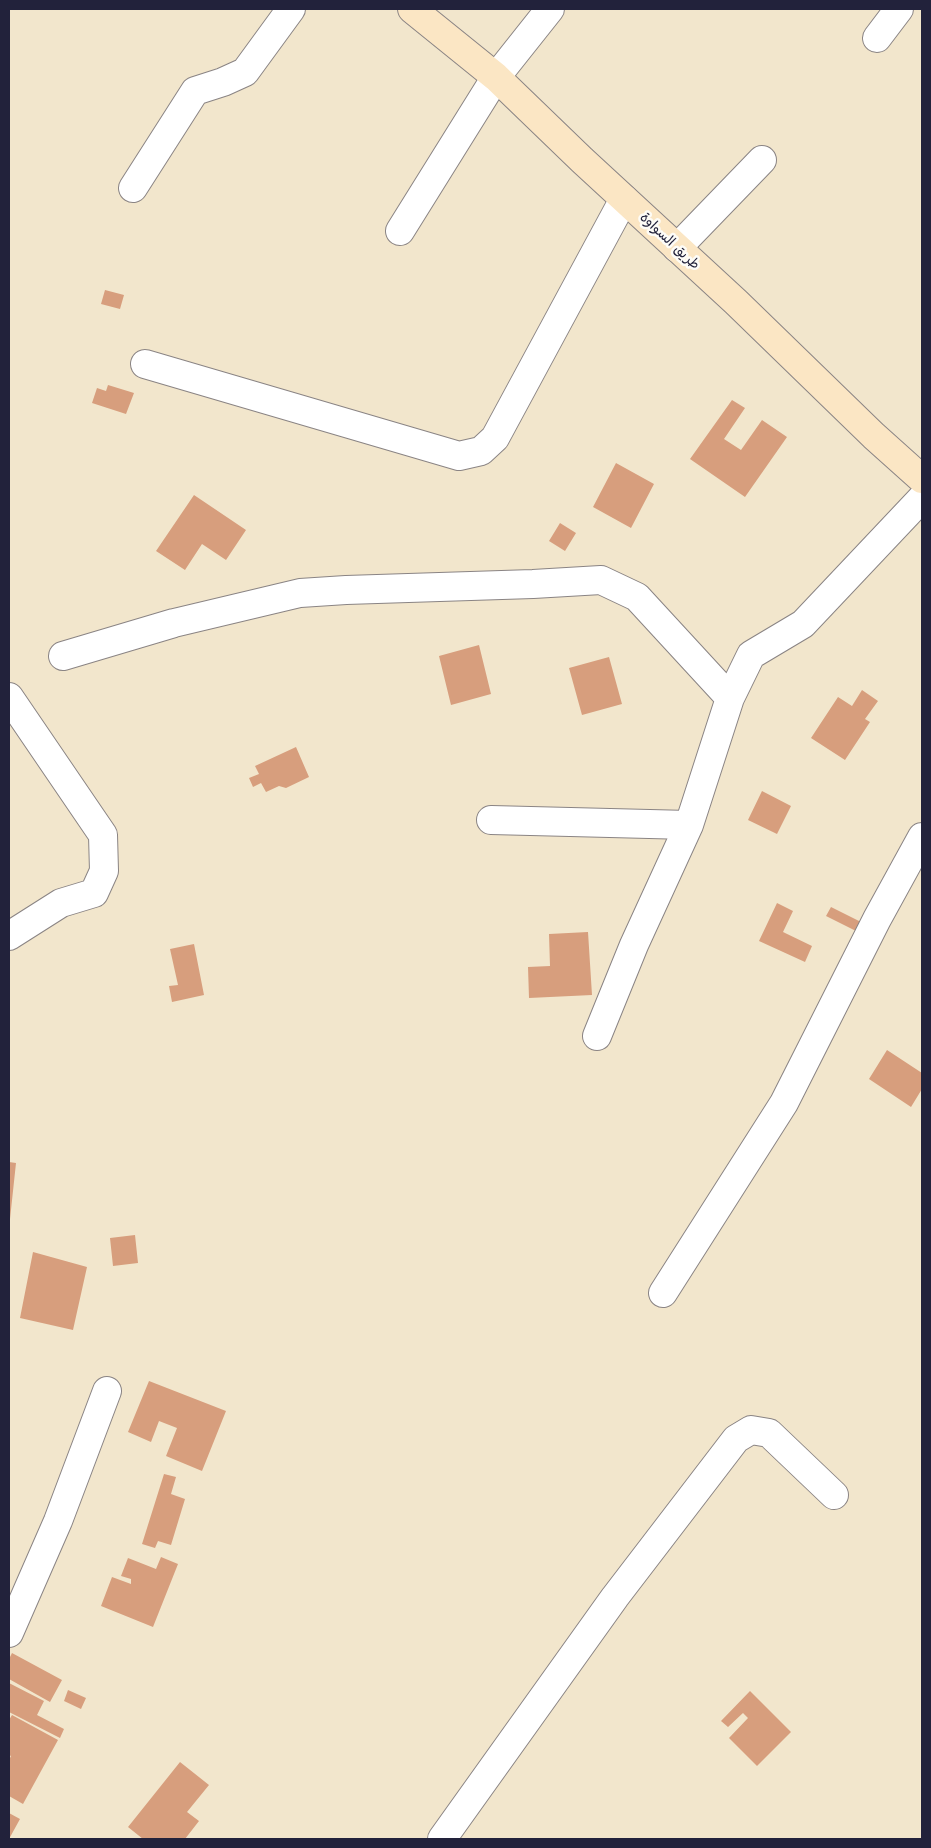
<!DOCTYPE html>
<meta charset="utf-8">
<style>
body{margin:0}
#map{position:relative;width:931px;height:1848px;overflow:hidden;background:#f2e6cc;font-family:Mali,sans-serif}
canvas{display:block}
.frame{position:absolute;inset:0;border:10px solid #22223b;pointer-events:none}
</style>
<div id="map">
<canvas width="931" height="1848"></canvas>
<div class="frame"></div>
</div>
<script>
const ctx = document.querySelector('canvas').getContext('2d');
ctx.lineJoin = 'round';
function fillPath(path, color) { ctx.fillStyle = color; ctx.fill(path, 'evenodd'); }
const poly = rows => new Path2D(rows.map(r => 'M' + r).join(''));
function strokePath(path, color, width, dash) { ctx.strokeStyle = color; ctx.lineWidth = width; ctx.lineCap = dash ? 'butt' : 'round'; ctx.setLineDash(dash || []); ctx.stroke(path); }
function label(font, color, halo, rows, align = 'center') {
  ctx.font = font + ' Mali,"Playpen Sans Arabic",sans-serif'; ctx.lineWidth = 5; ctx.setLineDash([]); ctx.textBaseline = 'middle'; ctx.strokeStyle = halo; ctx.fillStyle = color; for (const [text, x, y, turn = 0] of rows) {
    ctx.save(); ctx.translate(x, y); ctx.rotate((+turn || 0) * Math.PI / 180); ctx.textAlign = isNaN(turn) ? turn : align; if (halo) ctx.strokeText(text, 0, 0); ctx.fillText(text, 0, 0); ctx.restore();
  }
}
fillPath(poly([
 [105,290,124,295,120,309,101,304],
 [108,385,134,393,126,414,92,403,97,388,106,391],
 [732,400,745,408,724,439,741,450,762,420,787,437,745,497,690,459],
 [616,463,654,484,631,528,593,507],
 [194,495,246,530,226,560,202,544,185,570,156,551],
 [560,523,576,533,565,551,549,541],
 [479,645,491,694,451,705,439,656],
 [609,657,622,704,582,715,569,668],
 [862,690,878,701,865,719,870,722,845,760,811,738,838,697,852,706],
 [296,747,309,777,286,788,279,786,266,792,261,783,253,787,249,778,259,774,255,766],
 [762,791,791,806,777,834,748,820],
 [777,903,793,911,783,932,812,946,805,962,759,941],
 [831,907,863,923,858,932,826,916],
 [588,932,592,995,529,998,528,967,550,966,549,934],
 [194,944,204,995,172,1002,169,986,178,985,170,949],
 [887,1050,922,1073,922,1089,911,1107,869,1079],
 [9,1162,16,1163,10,1219,9,1219],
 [135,1235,138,1263,113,1266,110,1238],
 [33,1252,87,1267,73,1330,20,1318],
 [149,1381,226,1411,202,1471,166,1456,177,1428,159,1421,151,1442,128,1432],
 [164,1474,176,1477,171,1494,185,1499,171,1545,158,1541,155,1548,142,1544],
 [161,1557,178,1564,153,1627,101,1606,112,1577,131,1584,131,1579,121,1576,128,1558,156,1569],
 [12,1653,62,1680,50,1702,9,1679,9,1659],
 [9,1683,44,1701,37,1715,64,1729,60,1738,9,1712],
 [68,1690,86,1698,81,1709,64,1701],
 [750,1691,791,1732,757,1766,729,1738,748,1718,743,1713,728,1727,721,1721],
 [12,1715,58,1740,23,1804,9,1796,9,1760,11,1756,9,1755,9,1720],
 [180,1762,209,1785,187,1812,199,1821,185,1839,143,1839,128,1827],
 [9,1813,20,1819,9,1839]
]), '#d79e7d');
const street = poly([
 [877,38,899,9],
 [133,188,195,91,223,82,245,72,291,9],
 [400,231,496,77,550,9],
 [677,248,762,160],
 [145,364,459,456,481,451,495,438,624,199],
 [63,656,174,623,300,593,346,590,533,584,601,580,637,597,730,698],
 [9,697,103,835,104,871,94,893,61,903,9,936],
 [491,820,689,825],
 [597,1036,634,945,689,825,730,698,751,655,803,624,922,498],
 [663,1293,784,1103,877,919,922,837],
 [9,1633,58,1521,107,1391],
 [442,1839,615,1597,736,1439,751,1430,769,1433,834,1495]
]);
const secondary = poly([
 [412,9,496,77,582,160,736,302,874,436,922,479]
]);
strokePath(street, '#8a8484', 30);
strokePath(secondary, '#8a8484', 30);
strokePath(street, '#fff', 28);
strokePath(secondary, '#fbe6c4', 28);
label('14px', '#22223b', '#fdfcf7', [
 ["طريق السواوة",670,241,43]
]);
</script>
